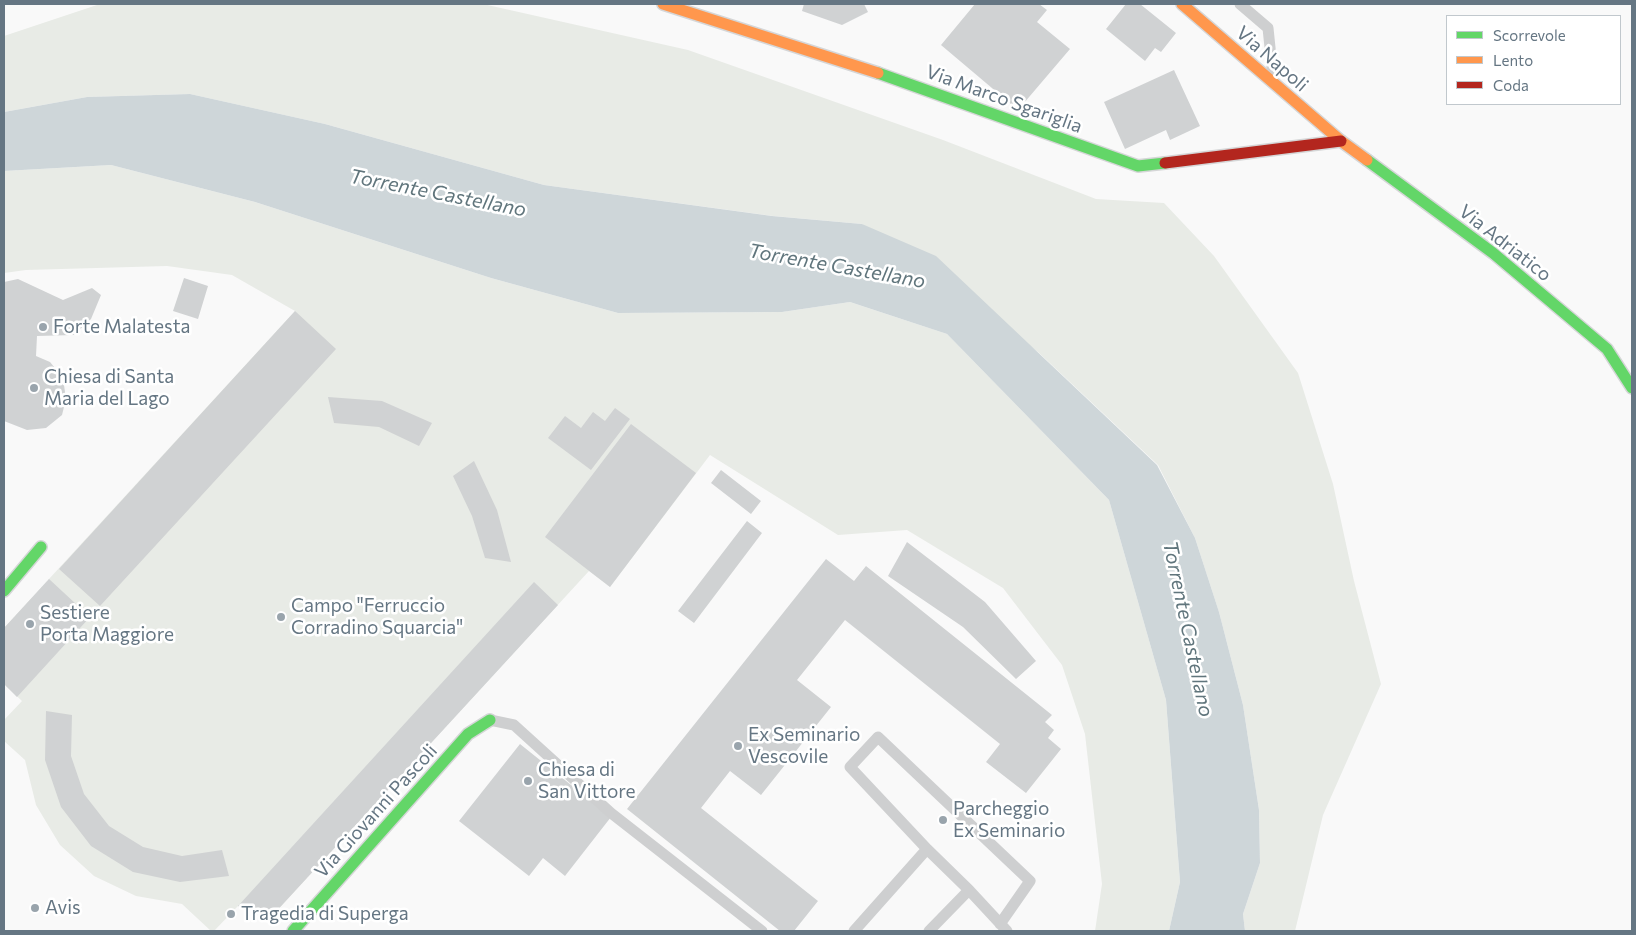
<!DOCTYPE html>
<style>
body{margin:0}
#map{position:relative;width:1636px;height:935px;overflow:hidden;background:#f9f9f9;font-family:Commissioner,sans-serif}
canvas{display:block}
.frame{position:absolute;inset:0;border:5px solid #657683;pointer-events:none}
.legend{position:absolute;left:1446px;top:15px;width:175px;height:90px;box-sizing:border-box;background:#fff;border:1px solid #c1c8cd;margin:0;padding:6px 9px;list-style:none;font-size:15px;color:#657683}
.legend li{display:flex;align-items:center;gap:10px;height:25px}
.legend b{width:25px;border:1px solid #c1c8cd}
</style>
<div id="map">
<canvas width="1636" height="935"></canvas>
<div class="frame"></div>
<ul class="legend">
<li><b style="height:6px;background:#63d668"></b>Scorrevole</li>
<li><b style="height:6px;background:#ff974d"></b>Lento</li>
<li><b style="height:6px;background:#b3261e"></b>Coda</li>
</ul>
</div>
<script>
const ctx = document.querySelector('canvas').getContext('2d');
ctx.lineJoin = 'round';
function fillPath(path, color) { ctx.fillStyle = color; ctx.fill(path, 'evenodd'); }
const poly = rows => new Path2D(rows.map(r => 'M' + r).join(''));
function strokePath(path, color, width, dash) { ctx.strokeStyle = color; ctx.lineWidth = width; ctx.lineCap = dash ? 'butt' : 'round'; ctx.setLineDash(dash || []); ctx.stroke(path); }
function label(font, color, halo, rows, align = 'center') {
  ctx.font = font + ' Commissioner,sans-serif'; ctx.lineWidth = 5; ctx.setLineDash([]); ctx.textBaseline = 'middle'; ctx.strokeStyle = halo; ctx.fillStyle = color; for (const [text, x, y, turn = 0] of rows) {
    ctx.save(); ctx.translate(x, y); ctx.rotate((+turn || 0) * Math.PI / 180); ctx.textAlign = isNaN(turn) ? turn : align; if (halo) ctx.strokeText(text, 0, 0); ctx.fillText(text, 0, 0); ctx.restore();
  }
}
fillPath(poly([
 [100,4,483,4,688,50,943,140,1096,199,1164,203,1214,256,1298,373,1333,484,1354,581,1381,684,1323,815,1295,931,1245,931,1243,914,1260,863,1259,810,1243,705,1219,612,1195,538,1158,465,1038,352,862,224,773,216,544,185,325,124,190,94,87,97,4,112,4,36],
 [111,165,255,202,491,278,618,313,782,312,850,302,947,334,1109,500,1166,700,1180,882,1169,931,1095,931,1102,884,1085,734,1062,665,1003,588,907,530,838,535,710,455,610,587,589,571,272,916,238,906,214,931,211,931,182,904,136,896,94,876,60,845,36,805,25,760,4,741,4,720,22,701,4,684,4,628,295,311,232,275,167,266,26,270,4,273,4,171]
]), '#e8ebe6');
fillPath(poly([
 [190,94,325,124,544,185,772,216,862,224,936,256,1157,465,1195,538,1219,612,1243,705,1259,810,1260,863,1243,914,1245,931,1169,931,1180,882,1166,700,1109,500,947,334,850,302,782,312,618,313,491,278,255,202,111,165,4,171,4,112,87,97]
]), '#ced6d9');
fillPath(poly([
 [804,4,864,4,868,12,842,25,802,11],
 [975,4,1039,4,1047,10,1037,22,1070,49,1018,110,941,45],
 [1126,4,1140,4,1176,33,1161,52,1155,48,1145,61,1106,29],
 [1174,70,1200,126,1170,140,1166,130,1125,149,1104,102],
 [184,278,208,286,198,319,173,311],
 [18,279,63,300,92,288,101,295,91,319,74,335,37,336,36,356,50,362,63,378,66,399,62,415,46,428,27,430,4,421,4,282],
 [295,311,336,349,100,606,59,569],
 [328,397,382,401,432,423,419,446,379,427,334,423],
 [615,408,630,419,591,470,548,438,565,416,581,428,593,412,605,421],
 [631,424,696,473,610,587,545,537],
 [474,461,497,510,511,562,485,558,472,516,453,476],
 [721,470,761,501,751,514,711,483],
 [747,521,762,533,694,623,678,611],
 [907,542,985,602,1036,661,1016,679,963,627,888,576],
 [826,559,854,581,866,566,1052,715,1045,722,1054,730,1048,738,1061,749,1026,793,986,762,1000,744,845,620,797,680,831,707,761,795,730,771,701,808,818,901,794,931,780,931,627,809],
 [49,579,90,617,17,697,4,684,4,628],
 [534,582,558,605,272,916,238,906],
 [46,711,72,715,71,756,84,794,109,826,143,847,182,856,222,850,229,876,180,882,133,872,91,846,61,807,45,760],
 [520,744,611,817,565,876,543,858,529,876,459,821]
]), '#d0d2d3');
const fast = poly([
 [878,73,1138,166,1165,163],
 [1367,160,1493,253,1607,349,1632,388],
 [4,591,41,547],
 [293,931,468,734,490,720]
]);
const slow = poly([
 [663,4,878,73],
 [1182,4,1341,141,1367,160]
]);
const jam = poly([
 [1165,163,1341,141]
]);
strokePath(fast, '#d5d6d7', 14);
strokePath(slow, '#d5d6d7', 14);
strokePath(jam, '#d5d6d7', 14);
strokePath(poly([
 [1240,4,1268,28,1273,77],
 [490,720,514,725,611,813,762,931],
 [927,849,850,767,878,737,1030,881,1000,924],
 [854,931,927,849,969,890,1007,931],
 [929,931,969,890]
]), '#cecfd0', 11);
strokePath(fast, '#63d668', 11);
strokePath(slow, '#ff974d', 11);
strokePath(jam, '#b3261e', 11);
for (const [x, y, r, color] of [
 [43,327,5,"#99a4ac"],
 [34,388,5,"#99a4ac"],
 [281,617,5,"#99a4ac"],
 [30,624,5,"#99a4ac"],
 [738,746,5,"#99a4ac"],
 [528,781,5,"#99a4ac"],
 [943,820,5,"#99a4ac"],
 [35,908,5,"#99a4ac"],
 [231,914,5,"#99a4ac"]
]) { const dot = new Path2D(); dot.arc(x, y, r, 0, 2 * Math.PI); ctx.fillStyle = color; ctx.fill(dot); strokePath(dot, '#fff', 2); }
label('19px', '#657683', '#fff', [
 ["Via Napoli",1272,59,41],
 ["Via Marco Sgariglia",1004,99,20],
 ["Via Adriatico",1505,243,38],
 ["Via Giovanni Pascoli",376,811,-48]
]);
label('19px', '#657683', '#fff', [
 ["Forte Malatesta",53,327],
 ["Chiesa di Santa",44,377],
 ["Maria del Lago",44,399],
 ["Campo \"Ferruccio",291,606],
 ["Corradino Squarcia\"",291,628],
 ["Sestiere",40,613],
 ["Porta Maggiore",40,635],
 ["Ex Seminario",748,735],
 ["Vescovile",748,757],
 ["Chiesa di",538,770],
 ["San Vittore",538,792],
 ["Parcheggio",953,809],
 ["Ex Seminario",953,831],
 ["Avis",45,908],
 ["Tragedia di Superga",241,914]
], 'left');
label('italic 20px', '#60757c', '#fff', [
 ["Torrente Castellano",438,193,11],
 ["Torrente Castellano",837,266,10],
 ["Torrente Castellano",1188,629,78]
]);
</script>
